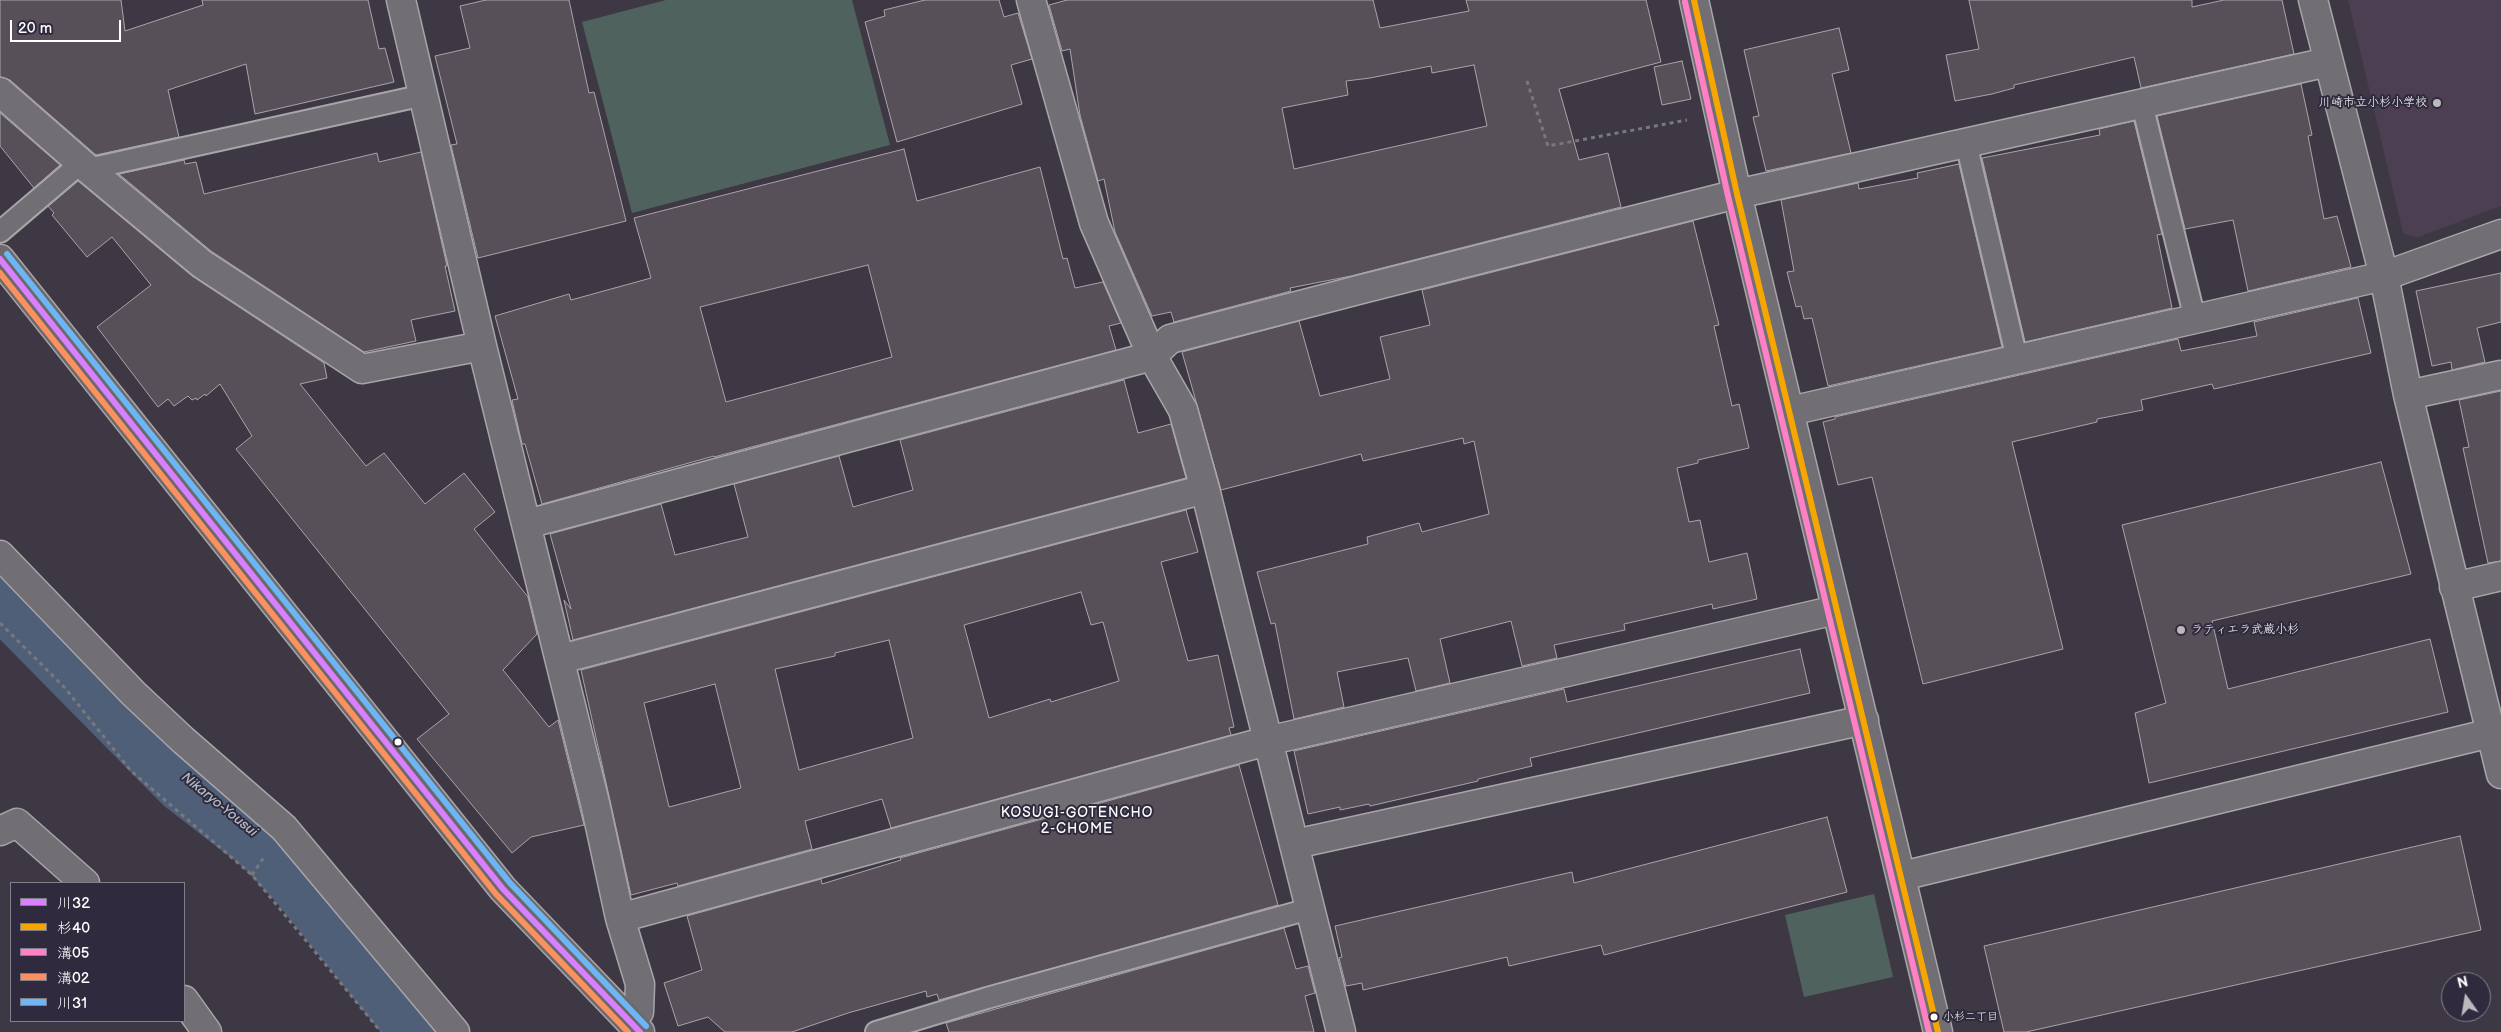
<!DOCTYPE html>
<meta charset="utf-8">
<style>
body{margin:0}
#map{position:relative;width:2501px;height:1032px;overflow:hidden;background:#3d3843;font-family:"Balsamiq Sans","Klee One",sans-serif}
canvas{display:block}
.legend{position:absolute;left:10px;top:882px;width:175px;height:140px;box-sizing:border-box;background:#2f2a3d;border:1px solid #827f8b;margin:0;padding:6px 9px;list-style:none;font-size:15px;color:#fff}
.legend li{display:flex;align-items:center;gap:10px;height:25px}
.legend b{width:25px;border:1px solid #827f8b}
.north{position:absolute;left:2441px;top:972px;width:50px;height:50px;box-sizing:border-box;background:#2f2a3d;border:1px solid #827f8b;border-radius:50%;rotate:347deg;font-size:14px;font-weight:700;line-height:20px;text-align:center;color:#fff}
.north::after{content:'';display:block;margin:auto;width:18px;height:22px;background:#bbb9bd;clip-path:polygon(50% 0,100% 100%,50% 72%,0 100%)}
.scale{position:absolute;left:10px;top:20px;width:111px;height:22px;box-sizing:border-box;border:2px solid #fff;border-top:0;padding-left:6px;font-size:15px;line-height:18px;white-space:nowrap;color:#fff;-webkit-text-stroke:4px #2f2a3d;paint-order:stroke}
</style>
<div id="map">
<canvas width="2501" height="1032"></canvas>
<ul class="legend">
<li><b style="height:6px;background:#d880ff"></b>川32</li>
<li><b style="height:6px;background:#f7a600"></b>杉40</li>
<li><b style="height:6px;background:#ff80c5"></b>溝05</li>
<li><b style="height:6px;background:#fa915f"></b>溝02</li>
<li><b style="height:6px;background:#6db6f5"></b>川31</li>
</ul>
<div class="north">N</div>
<div class="scale">20 m</div>
</div>
<script>
const ctx = document.querySelector('canvas').getContext('2d');
ctx.lineJoin = 'round';
function fillPath(path, color) { ctx.fillStyle = color; ctx.fill(path, 'evenodd'); }
const poly = rows => new Path2D(rows.map(r => 'M' + r).join(''));
function strokePath(path, color, width, dash) { ctx.strokeStyle = color; ctx.lineWidth = width; ctx.lineCap = dash ? 'butt' : 'round'; ctx.setLineDash(dash || []); ctx.stroke(path); }
function label(font, color, halo, rows, align = 'center') {
  ctx.font = font + ' "Balsamiq Sans","Klee One",sans-serif'; ctx.lineWidth = 4; ctx.setLineDash([]); ctx.textBaseline = 'middle'; ctx.strokeStyle = halo; ctx.fillStyle = color; for (const [text, x, y, turn = 0] of rows) {
    ctx.save(); ctx.translate(x, y); ctx.rotate((+turn || 0) * Math.PI / 180); ctx.textAlign = isNaN(turn) ? turn : align; if (halo) ctx.strokeText(text, 0, 0); ctx.fillText(text, 0, 0); ctx.restore();
  }
}
fillPath(poly([
 [2348,0,2501,0,2501,206,2416,238,2403,233]
]), '#4b3f51');
fillPath(poly([
 [666,0,852,0,890,145,632,213,582,22],
 [1874,894,1893,977,1804,997,1785,915]
]), '#50625e');
strokePath(poly([
 [0,591,186,780,266,842,302,880,424,1032]
]), '#505f78', 68);
const building = poly([
 [0,0,121,0,125,31,203,5,202,0,368,0,379,49,385,48,394,82,255,114,246,64,168,90,179,137,96,155,10,80,0,77,0,0],
 [486,0,569,0,589,93,594,92,626,221,478,258,451,145,457,144,435,56,470,48,460,6,486,0],
 [925,0,999,0,1004,17,1018,13,1032,59,1011,65,1022,104,897,142,865,22,885,16,884,10,925,0],
 [1067,0,1373,0,1380,28,1469,11,1466,0,1646,0,1661,62,1559,89,1579,160,1608,153,1621,207,1351,276,1290,288,1291,291,1174,322,1171,312,1152,316,1115,232,1104,179,1098,181,1080,115,1070,49,1062,51,1049,5,1067,0],
 [1474,65,1487,126,1294,169,1282,108,1348,95,1346,81,1370,78,1431,66,1432,73,1474,65],
 [1969,0,2192,0,2192,7,2224,0,2282,0,2294,54,2141,88,2134,57,2014,85,2014,88,1992,94,1955,101,1946,55,1979,49,1969,0],
 [1839,28,1849,70,1832,74,1851,153,1766,171,1753,117,1759,116,1744,50,1839,28],
 [1682,61,1691,99,1662,105,1654,67,1682,61],
 [2301,84,2312,135,2308,136,2324,219,2337,216,2351,267,2248,291,2233,220,2185,229,2157,116,2301,84],
 [0,113,60,165,34,188,0,146,0,113],
 [2134,121,2162,234,2157,235,2172,308,2025,342,1982,158,2100,135,2099,129,2134,121],
 [904,149,917,201,1040,167,1063,259,1067,258,1075,288,1103,282,1121,323,1109,326,1116,350,714,457,714,456,542,504,525,444,522,444,512,400,518,399,495,316,569,294,571,300,651,278,634,218,904,149],
 [868,265,892,357,726,402,700,307,868,265],
 [421,152,447,266,445,266,455,311,411,320,416,341,364,352,211,251,119,174,184,160,185,164,196,162,204,194,377,153,379,162,421,152],
 [1959,164,2002,347,1828,386,1812,318,1804,319,1801,306,1796,307,1787,272,1794,271,1781,200,1858,183,1859,189,1918,178,1917,173,1959,164],
 [78,181,192,276,324,363,327,378,300,384,366,466,384,453,425,504,464,473,495,512,474,529,528,597,537,634,503,670,549,727,558,720,584,825,531,837,512,853,417,739,449,714,236,449,252,436,220,384,206,396,205,394,197,400,196,398,192,400,188,396,174,406,168,399,158,407,97,327,151,285,112,237,87,257,52,215,54,213,48,206,78,181],
 [1693,221,1719,325,1714,326,1732,406,1739,404,1749,448,1698,460,1698,463,1677,468,1689,522,1700,520,1709,562,1747,553,1757,599,1713,609,1712,604,1624,624,1625,630,1554,645,1557,658,1522,666,1511,621,1440,639,1450,683,1416,691,1408,658,1337,672,1344,707,1294,719,1275,623,1271,624,1257,572,1368,544,1367,537,1419,523,1422,532,1489,514,1474,441,1464,444,1463,438,1363,461,1361,454,1221,490,1182,352,1299,321,1320,396,1390,379,1380,337,1430,325,1422,290,1693,221],
 [2501,273,2501,322,2477,328,2485,362,2452,370,2451,362,2432,366,2416,291,2501,273],
 [2358,298,2371,353,2214,389,2212,384,2141,400,2143,410,2097,419,2097,422,2012,442,2063,649,1923,684,1872,477,1838,485,1823,422,1835,419,1835,417,2178,339,2181,351,2257,336,2254,322,2358,298],
 [1124,380,1138,433,1171,424,1186,478,573,640,564,600,571,609,550,534,661,504,675,555,748,537,734,484,839,456,853,507,913,490,900,440,1124,380],
 [2501,391,2501,561,2488,563,2463,448,2469,447,2459,400,2501,391],
 [2381,462,2411,574,2212,621,2228,689,2430,639,2448,712,2149,783,2135,713,2166,703,2122,525,2381,462],
 [1186,510,1198,552,1161,562,1188,661,1218,655,1234,727,1229,728,1231,735,891,828,882,799,805,821,812,849,678,886,677,883,631,895,581,670,1186,510],
 [1081,592,1091,625,1103,622,1119,681,1051,702,1050,699,989,718,964,625,1081,592],
 [889,640,913,738,799,770,775,669,835,656,835,653,889,640],
 [715,684,741,788,669,807,644,703,715,684],
 [1800,649,1810,693,1530,758,1532,766,1478,779,1478,781,1370,806,1369,804,1340,810,1340,807,1308,814,1294,751,1564,689,1567,702,1800,649],
 [1239,765,1278,905,939,1000,937,994,927,997,926,991,848,1013,792,1032,725,1032,708,1017,678,1026,664,983,702,970,687,916,821,879,822,884,901,860,900,858,1239,765],
 [1827,817,1847,892,1604,955,1601,945,1509,966,1507,957,1363,990,1362,983,1346,986,1339,958,1342,957,1335,926,1572,872,1574,883,1827,817],
 [2460,836,2481,930,2026,1032,2004,1032,1984,946,2460,836],
 [1284,928,1296,969,1308,966,1315,993,1305,996,1314,1032,949,1032,946,1023,1284,928]
]);
fillPath(building, '#575058');
strokePath(building, '#a8a5aa', 1);
const service = poly([
 [2142,104,2195,319],
 [1966,143,2017,359],
 [88,169,424,95],
 [0,232,81,163],
 [876,1032,987,998,1309,909]
]);
const pedestrian = poly([
 [0,555,134,694,183,740,284,828,455,1032]
]);
const minor = poly([
 [401,0,482,346,595,803,620,918,640,984,639,1012,630,1021],
 [1031,0,1094,223,1152,356,1183,410,1205,489,1341,1032],
 [2313,0,2384,276,2408,395,2501,774],
 [0,92,88,169,202,264,362,369,482,346],
 [2408,395,2501,375],
 [1790,411,2384,276,2501,234],
 [527,524,1152,356,1170,339,1362,289,1737,194,2328,62],
 [2454,587,2501,576],
 [561,659,1205,489],
 [0,831,17,823,85,883],
 [1295,844,1864,720],
 [1902,876,2491,733],
 [620,918,1267,741,1836,610],
 [184,1000,207,1032]
]);
const tertiary = poly([
 [1694,0,1737,194,1938,1032]
]);
const trunk = poly([
 [0,259,503,889,640,1032]
]);
strokePath(service, '#a8a5aa', 24);
strokePath(pedestrian, '#a8a5aa', 31);
strokePath(minor, '#a8a5aa', 31);
strokePath(tertiary, '#a8a5aa', 31);
strokePath(trunk, '#a8a5aa', 31);
strokePath(poly([
 [1527,81,1548,146,1687,120],
 [0,623,65,688,131,771,252,875,381,1032],
 [252,875,264,857]
]), '#79787d', 3, [4, 4]);
strokePath(service, '#716f74', 20);
strokePath(pedestrian, '#716f74', 28);
strokePath(minor, '#716f74', 28);
strokePath(tertiary, '#716f74', 28);
strokePath(trunk, '#6c696b', 28);
strokePath(poly([
 [0,259,503,889,640,1032]
]), '#d880ff', 6);
strokePath(poly([
 [1694,0,1737,194,1938,1032]
]), '#f7a600', 6);
strokePath(poly([
 [1685,2,1728,196,1929,1032]
]), '#ff80c5', 6);
strokePath(poly([
 [0,273,496,894,628,1032]
]), '#fa915f', 6);
strokePath(poly([
 [7,254,510,883,646,1026]
]), '#6db6f5', 6);
for (const [x, y, r, color] of [
 [2437,103,5,"#bbb9bd"],
 [2181,630,5,"#bbb9bd"],
 [398,742,4.5,"#fff"],
 [1934,1017,4.5,"#fff"]
]) { const dot = new Path2D(); dot.arc(x, y, r, 0, 2 * Math.PI); ctx.fillStyle = color; ctx.fill(dot); strokePath(dot, '#2f2a3d', 2); }
label('11px', '#fff', '#2f2a3d', [
 ["小杉二丁目",1943,1017]
], 'left');
label('12px', '#fff', '#2f2a3d', [
 ["川崎市立小杉小学校",2427,103],
 ["ラティエラ武蔵小杉",2191,630,"left"]
], 'right');
label('italic 14px', '#b1b9c4', '#2f2a3d', [
 ["Nikaryo-Yousui",219,805,39]
]);
ctx.letterSpacing = '1px';
label('14px', '#fff', '#2f2a3d', [
 ["KOSUGI-GOTENCHO",1077,813],
 ["2-CHOME",1077,829]
]);
ctx.letterSpacing = '0px';
</script>
